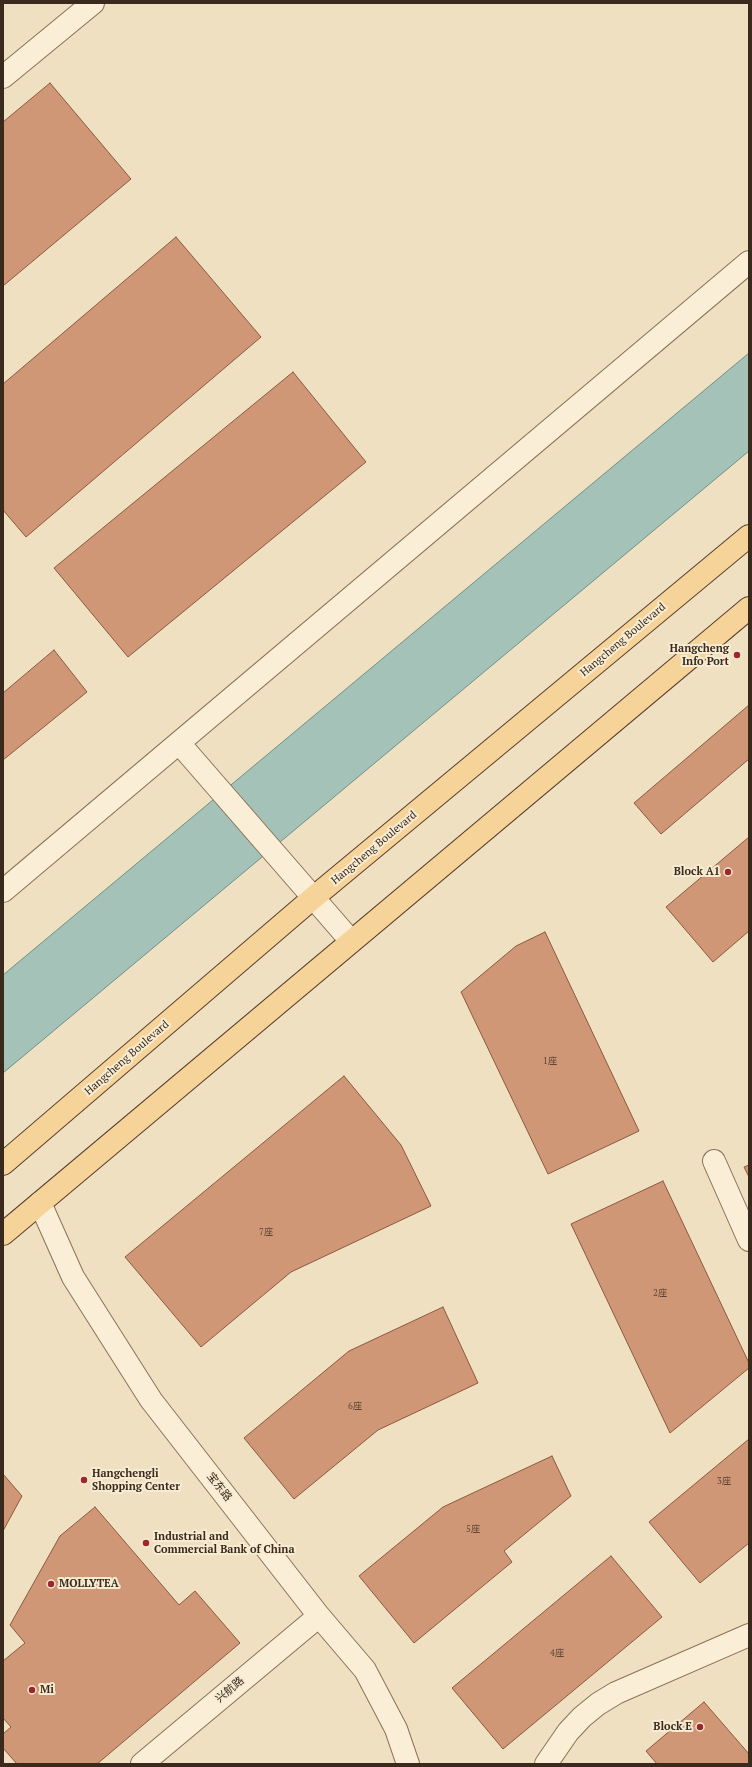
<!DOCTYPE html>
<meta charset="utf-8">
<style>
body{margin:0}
#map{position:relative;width:752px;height:1767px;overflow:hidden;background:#f0e0c2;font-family:"PT Serif",serif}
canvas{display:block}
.frame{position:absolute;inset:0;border:4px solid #3a2a1d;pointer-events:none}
</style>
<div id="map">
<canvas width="752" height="1767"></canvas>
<div class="frame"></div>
</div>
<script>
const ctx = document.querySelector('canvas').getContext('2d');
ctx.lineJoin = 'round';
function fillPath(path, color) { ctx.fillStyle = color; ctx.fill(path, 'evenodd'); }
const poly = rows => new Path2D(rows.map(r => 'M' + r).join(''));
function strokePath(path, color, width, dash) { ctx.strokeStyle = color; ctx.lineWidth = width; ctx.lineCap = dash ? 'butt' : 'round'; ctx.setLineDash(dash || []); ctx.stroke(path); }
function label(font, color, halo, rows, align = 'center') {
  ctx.font = font + ' "PT Serif","Noto Sans SC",serif'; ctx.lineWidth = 4; ctx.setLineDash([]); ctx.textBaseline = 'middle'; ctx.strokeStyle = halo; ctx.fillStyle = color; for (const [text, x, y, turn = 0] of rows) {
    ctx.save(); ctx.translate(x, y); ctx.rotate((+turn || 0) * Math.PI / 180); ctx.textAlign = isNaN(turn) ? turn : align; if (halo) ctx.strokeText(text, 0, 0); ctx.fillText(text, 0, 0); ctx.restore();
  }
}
const water = poly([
 [749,353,749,451,3,1073,3,975,749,353]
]);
fillPath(water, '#a5c2b8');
strokePath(water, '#6b9186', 1);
const building = poly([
 [50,83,131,179,3,286,3,122,50,83],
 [176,237,261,337,26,537,3,510,3,384,176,237],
 [293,372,366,462,128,657,54,568,293,372],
 [54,650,87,692,3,760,3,693,54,650],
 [749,705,749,759,661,834,634,803,749,705],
 [749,837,749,931,713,962,666,907,749,837],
 [545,932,639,1131,548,1174,461,992,516,946,545,932],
 [344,1076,401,1145,431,1206,291,1272,201,1347,125,1257,344,1076],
 [749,1165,749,1177,744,1167,749,1165],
 [663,1181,749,1363,749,1368,670,1433,571,1224,663,1181],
 [443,1307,478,1383,378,1430,294,1499,244,1438,349,1351,443,1307],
 [749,1439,749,1543,700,1583,649,1522,749,1439],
 [552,1456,571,1496,504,1551,512,1562,414,1643,359,1576,443,1507,552,1456],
 [3,1474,22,1496,3,1531,3,1474],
 [95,1507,179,1605,195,1591,240,1643,97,1764,17,1764,3,1748,3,1734,11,1727,3,1718,3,1661,25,1643,10,1625,60,1536,95,1507],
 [611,1556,662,1617,503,1749,452,1688,611,1556],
 [704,1702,749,1754,749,1764,657,1764,646,1751,704,1702]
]);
fillPath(building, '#d09777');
strokePath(building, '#8b583d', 1);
const minor = poly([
 [3,77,93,3],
 [179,743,351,941],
 [3,891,749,262],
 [714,1161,749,1240],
 [40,1203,73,1277,151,1400,319,1616,365,1670,396,1729,408,1764],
 [142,1764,319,1616],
 [546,1764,568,1732,582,1717,598,1704,616,1693,749,1635]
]);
const major = poly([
 [3,1164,313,898,749,536],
 [3,1234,749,608]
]);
strokePath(minor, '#8b7158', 24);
strokePath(major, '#583f2d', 24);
strokePath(minor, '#faeed6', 22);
strokePath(major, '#f5d399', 22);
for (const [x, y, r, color] of [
 [737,655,4,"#9c262d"],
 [728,872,4,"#9c262d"],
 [84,1480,4,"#9c262d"],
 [146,1543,4,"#9c262d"],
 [51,1584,4,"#9c262d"],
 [32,1690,4,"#9c262d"],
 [700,1727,4,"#9c262d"]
]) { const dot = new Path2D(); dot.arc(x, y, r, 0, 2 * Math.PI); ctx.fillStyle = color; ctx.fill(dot); strokePath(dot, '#f7ebd2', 1.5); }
label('9px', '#604534', null, [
 ["1座",550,1061],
 ["7座",266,1232],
 ["2座",660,1293],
 ["6座",355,1406],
 ["3座",724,1481],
 ["5座",473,1529],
 ["4座",557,1653]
]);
label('11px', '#3a2a1d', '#f7ebd2', [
 ["Hangcheng Boulevard",623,640,-40],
 ["Hangcheng Boulevard",374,848,-40],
 ["Hangcheng Boulevard",127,1058,-41],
 ["宝东路",219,1487,52],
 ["兴航路",230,1690,-40]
]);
label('bold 11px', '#3a2a1d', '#f7ebd2', [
 ["Hangcheng",729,649,"right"],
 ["Info Port",729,662,"right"],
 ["Block A1",720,872,"right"],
 ["Hangchengli",92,1474],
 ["Shopping Center",92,1487],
 ["Industrial and",154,1537],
 ["Commercial Bank of China",154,1550],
 ["MOLLYTEA",59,1584],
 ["Mi",40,1690],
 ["Block E",692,1727,"right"]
], 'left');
</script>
